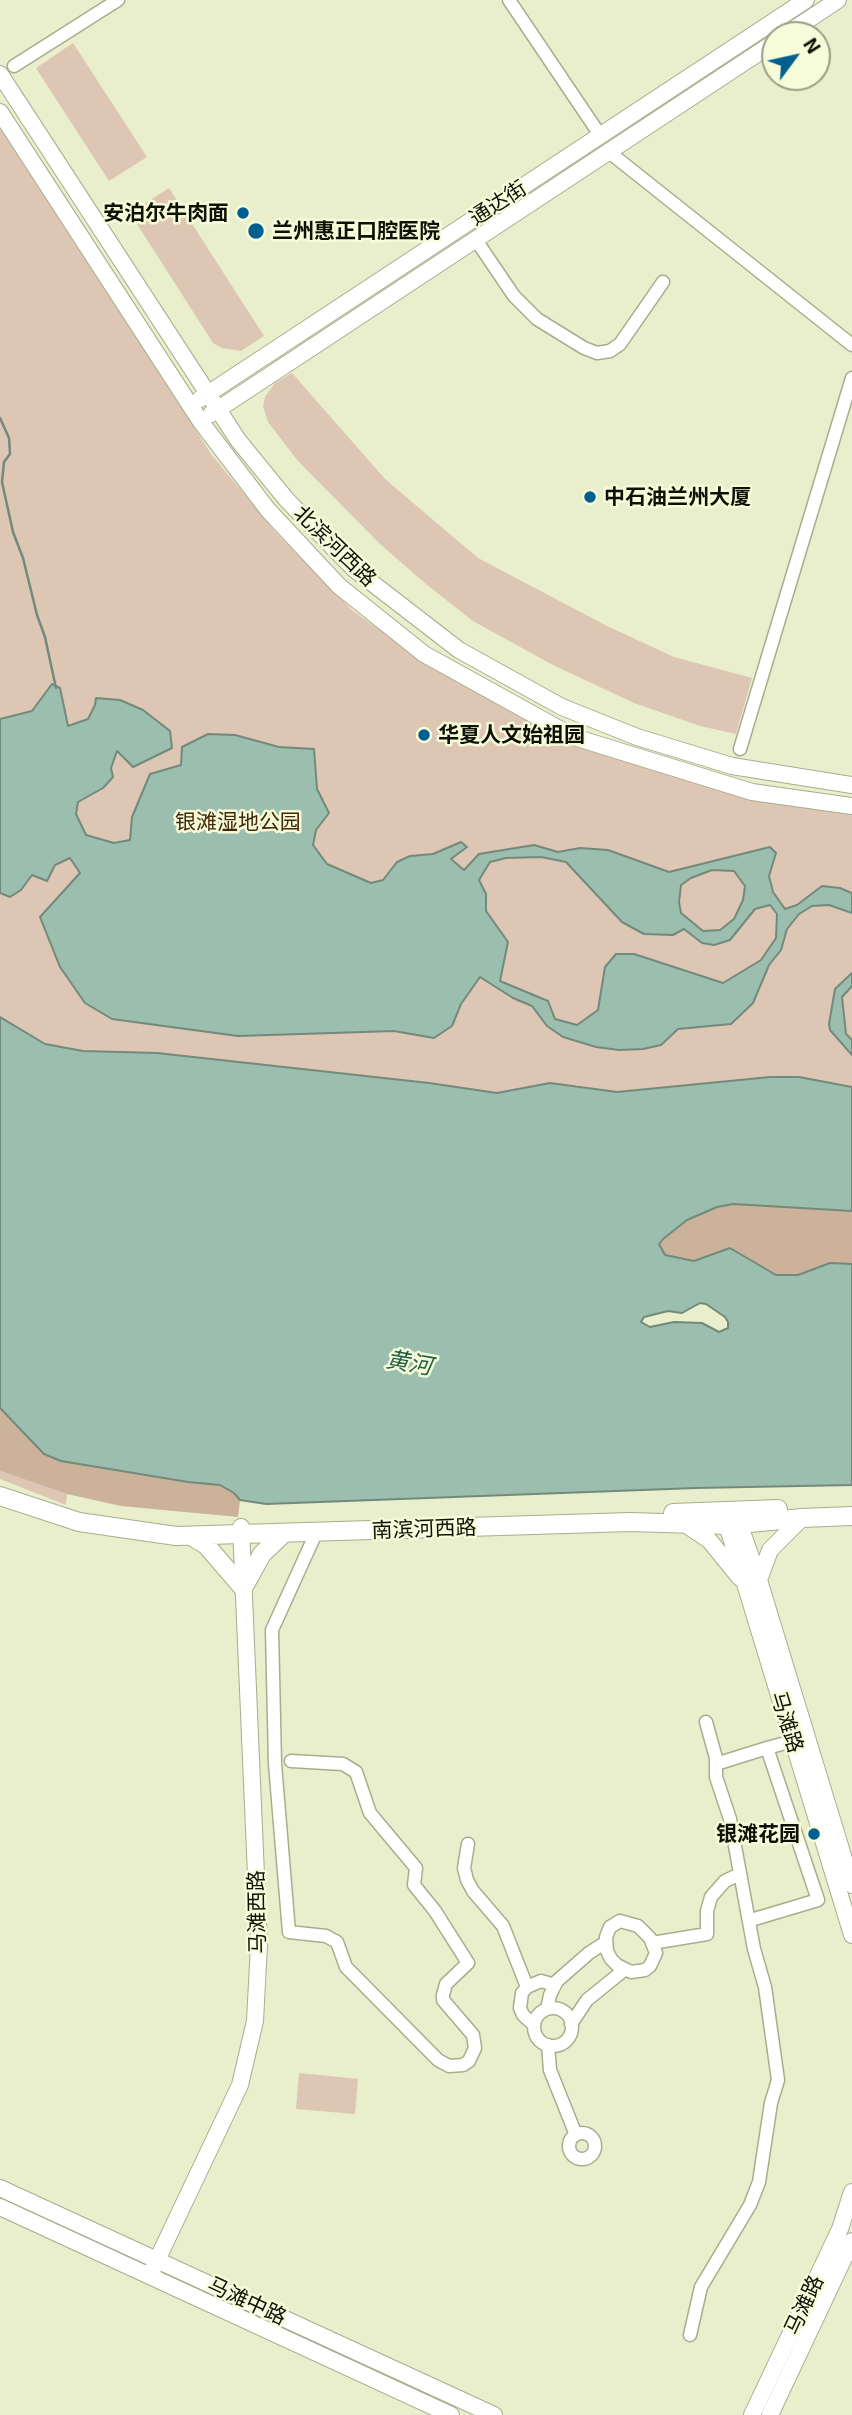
<!DOCTYPE html>
<meta charset="utf-8">
<style>
body{margin:0}
#map{position:relative;width:852px;height:2415px;overflow:hidden;background:#e9eecc;font-family:"Exo 2",sans-serif}
canvas{display:block}
.north{position:absolute;left:761px;top:21px;width:70px;height:70px;box-sizing:border-box;background:#f6fcd9;border:2px solid #9a9e85;border-radius:50%;rotate:57deg;font-size:19px;font-weight:700;line-height:28px;text-align:center;color:#0f1106}
.north::after{content:'';display:block;margin:auto;width:24px;height:32px;background:#005f8f;clip-path:polygon(50% 0,100% 100%,50% 72%,0 100%)}
</style>
<div id="map">
<canvas width="852" height="2415"></canvas>
<div class="north">N</div>
</div>
<script>
const ctx = document.querySelector('canvas').getContext('2d');
ctx.lineJoin = 'round';
function fillPath(path, color) { ctx.fillStyle = color; ctx.fill(path, 'evenodd'); }
const poly = rows => new Path2D(rows.map(r => 'M' + r).join(''));
function strokePath(path, color, width, dash) { ctx.strokeStyle = color; ctx.lineWidth = width; ctx.lineCap = dash ? 'butt' : 'round'; ctx.setLineDash(dash || []); ctx.stroke(path); }
function label(font, color, halo, rows, align = 'center') {
  ctx.font = font + ' "Exo 2","Noto Sans SC",sans-serif'; ctx.lineWidth = 5; ctx.setLineDash([]); ctx.textBaseline = 'middle'; ctx.strokeStyle = halo; ctx.fillStyle = color; for (const [text, x, y, turn = 0] of rows) {
    ctx.save(); ctx.translate(x, y); ctx.rotate((+turn || 0) * Math.PI / 180); ctx.textAlign = isNaN(turn) ? turn : align; if (halo) ctx.strokeText(text, 0, 0); ctx.fillText(text, 0, 0); ctx.restore();
  }
}
fillPath(poly([
 [73,43,147,157,109,181,36,68],
 [0,127,211,454,277,534,353,611,433,668,574,737,752,792,852,806,852,1087,770,1077,617,1092,596,1091,576,1085,518,1089,497,1093,429,1083,157,1053,83,1051,45,1044,0,1017],
 [169,188,264,336,241,351,222,348,213,343,130,213],
 [292,373,385,479,478,558,607,626,674,657,752,678,736,734,700,726,634,703,553,665,473,621,426,584,380,544,298,461,268,422,263,406,265,397,275,383],
 [0,1471,67,1494,66,1505,0,1479],
 [299,2073,358,2079,355,2114,296,2109]
]), '#ddc6b3');
fillPath(poly([
 [733,1204,852,1211,852,1264,830,1263,798,1275,776,1275,736,1251,694,1261,665,1255,660,1250,659,1244,662,1239,687,1220,717,1207],
 [0,1408,44,1454,52,1458,188,1482,220,1485,235,1493,240,1500,238,1517,121,1506,67,1494,0,1471]
]), '#ccb29b');
const water = poly([
 [52,684,60,688,68,726,88,719,95,705,96,698,120,700,143,710,170,731,172,748,133,767,117,751,111,768,113,777,103,788,78,802,76,814,86,835,114,843,130,840,132,817,150,774,181,765,182,747,208,734,235,735,279,747,314,749,317,789,329,813,316,830,313,845,327,864,371,883,383,880,397,862,410,856,433,854,461,842,467,847,451,859,464,870,479,854,534,845,558,852,580,848,608,850,669,872,770,847,776,853,769,876,773,892,785,909,797,905,822,886,840,888,852,893,852,913,829,905,812,906,799,914,787,929,781,950,769,965,753,1003,731,1024,678,1029,661,1045,643,1049,619,1050,596,1047,563,1037,547,1026,532,1006,513,998,480,977,461,1004,452,1026,434,1038,394,1031,238,1036,112,1019,85,1003,60,967,40,917,80,873,70,858,55,865,47,881,32,875,21,890,10,897,0,893,0,719,32,711,52,684],
 [541,857,566,862,622,922,644,934,673,935,684,929,702,943,714,945,730,940,755,909,770,905,777,914,776,938,761,960,723,983,634,954,616,954,605,967,598,1010,577,1025,555,1019,548,1001,500,981,508,942,486,911,486,894,479,880,490,862,506,858,541,857],
 [712,870,734,871,745,886,743,900,734,919,720,930,703,931,681,913,679,902,681,885,691,878,712,870],
 [852,973,852,986,842,997,846,1034,852,1040,852,1055,830,1030,829,1024,835,989,852,973],
 [0,1017,45,1044,83,1051,157,1053,429,1083,497,1093,550,1083,617,1092,770,1077,799,1077,852,1087,852,1211,733,1204,717,1207,687,1220,663,1239,659,1244,665,1255,694,1261,730,1248,776,1275,798,1275,830,1263,852,1264,852,1485,696,1488,266,1504,240,1500,234,1493,220,1485,188,1482,61,1461,44,1454,0,1408,0,1017],
 [700,1303,706,1304,725,1317,728,1322,728,1328,719,1332,702,1323,674,1322,650,1327,641,1322,644,1317,668,1311,682,1313,700,1303]
]);
fillPath(water, '#9cbeae');
strokePath(water, '#728a7c', 2);
strokePath(poly([
 [0,418,9,438,10,454,4,462,2,482,13,532,23,558,37,615,45,637,56,688]
]), '#728a7c', 2.5);
const minor = poly([
 [509,0,600,135],
 [14,66,118,0],
 [609,152,852,345],
 [476,240,514,296,537,319,584,348,597,353,610,351,620,344,663,282],
 [740,749,852,378],
 [291,1761,343,1764,356,1772,370,1813,416,1868,414,1885,435,1911,468,1963,446,1984,443,1995,443,2000,473,2035,475,2048,469,2061,463,2065,449,2066,438,2060,346,1967,337,1942,326,1936,289,1932,275,1764,272,1630,316,1533],
 [716,1764,767,1748],
 [468,1844,464,1868,467,1880,473,1891,503,1926,527,1987],
 [751,1920,818,1900,767,1748,793,1741],
 [620,1921,638,1926,650,1938,656,1953,650,1966,645,1970,631,1972,617,1965,611,1959,607,1951,606,1937,610,1927,620,1921],
 [652,1943,707,1934,707,1911,711,1897,725,1881,740,1874],
 '534 2027a19 19 0 1 1 38 0a19 19 0 1 1-38 0Z',
 [547,2009,550,1995,557,1981,589,1953,606,1942],
 [571,2024,587,2000,624,1970],
 [534,2025,523,2015,520,2008,522,1993,527,1987,541,1981,555,1985],
 [548,2045,550,2070,576,2135],
 '569 2146a13 13 0 1 1 26 0a13 13 0 1 1-26 0Z',
 [690,2335,701,2287,750,2205,759,2182,771,2103,778,2080,765,1987,754,1949,730,1819,716,1777,716,1758,706,1722]
]);
const major = poly([
 [785,35,838,0],
 [0,74,238,440,286,499,354,569,459,650,562,707,637,737,732,766,852,785],
 [0,112,201,422,268,510,339,586,424,654,574,737,752,792,852,806],
 [200,399,806,0],
 [211,414,775,42],
 [735,1512,759,1580,852,1885],
 [724,1515,852,1935],
 [685,1524,709,1540,740,1578],
 [759,1580,770,1550,802,1518],
 [0,2188,494,2415],
 [0,2207,451,2415],
 [150,2275,240,2085,255,2021,259,1945,241,1527],
 [752,2415,840,2229,852,2192],
 [770,2415,852,2241]
]);
const highway = poly([
 [0,1496,79,1522,176,1536,631,1522,728,1525,802,1518,852,1516],
 [673,1513,778,1509],
 [191,1536,206,1545,243,1588,262,1554,283,1534]
]);
strokePath(minor, '#a9ad8d', 15);
strokePath(major, '#a9ad8d', 18);
strokePath(highway, '#a9ad8d', 20);
strokePath(minor, '#fff', 12);
strokePath(major, '#fff', 16);
strokePath(highway, '#fff', 18);
for (const [x, y, r, color] of [
 [243,213,7,"#005f8f"],
 [256,231,9,"#005f8f"],
 [590,497,7,"#005f8f"],
 [424,735,7,"#005f8f"],
 [814,1834,7,"#005f8f"]
]) { const dot = new Path2D(); dot.arc(x, y, r, 0, 2 * Math.PI); ctx.fillStyle = color; ctx.fill(dot); strokePath(dot, '#f6fcd9', 2.5); }
label('21px', '#0f1106', '#f6fcd9', [
 ["通达街",498,203,-33],
 ["北滨河西路",335,546,44],
 ["南滨河西路",424,1529,-2],
 ["马滩路",787,1722,73],
 ["马滩西路",257,1912,-91],
 ["马滩中路",247,2301,25],
 ["马滩路",804,2305,-65]
]);
label('bold 21px', '#0f1106', '#f6fcd9', [
 ["安泊尔牛肉面",229,213,"right"],
 ["兰州惠正口腔医院",272,231],
 ["中石油兰州大厦",604,497],
 ["华夏人文始祖园",438,735],
 ["银滩花园",800,1834,"right"]
], 'left');
label('21px', '#432709', '#f6fcd9', [
 ["银滩湿地公园",238,822]
]);
label('italic 23px', '#246049', '#f6fcd9', [
 ["黄河",409,1363,10]
]);
</script>
